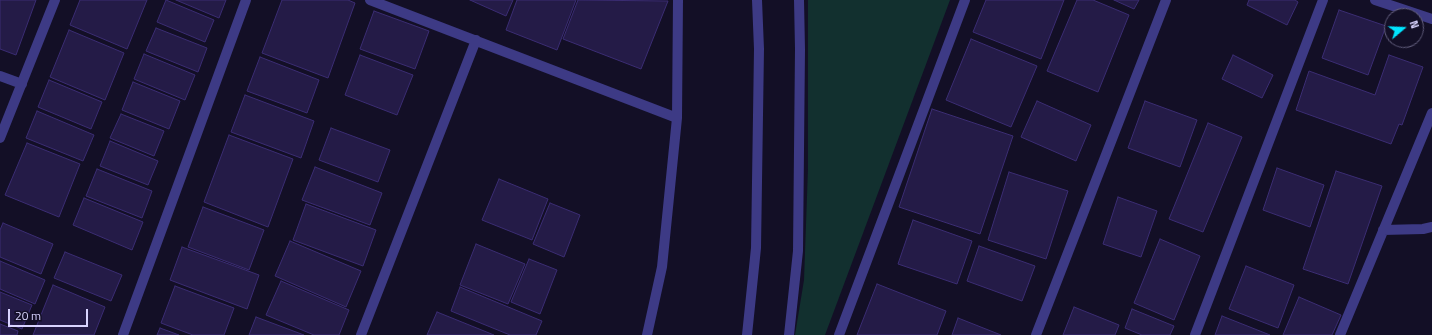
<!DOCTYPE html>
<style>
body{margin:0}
#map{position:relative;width:1432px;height:335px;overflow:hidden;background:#130f26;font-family:"Titillium Web",sans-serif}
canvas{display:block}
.north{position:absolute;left:1384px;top:8px;width:40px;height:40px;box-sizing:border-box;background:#130f26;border:1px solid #625e7d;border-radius:50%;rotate:71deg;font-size:11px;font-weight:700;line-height:16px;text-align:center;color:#d9d4ff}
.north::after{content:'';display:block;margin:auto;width:14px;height:18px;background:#00e5ff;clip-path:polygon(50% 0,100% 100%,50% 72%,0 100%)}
.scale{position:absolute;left:8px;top:309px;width:80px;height:18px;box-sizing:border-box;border:2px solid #d9d4ff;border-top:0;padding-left:5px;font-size:12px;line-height:14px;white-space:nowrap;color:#d9d4ff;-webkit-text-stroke:3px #130f26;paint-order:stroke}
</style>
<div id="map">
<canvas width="1432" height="335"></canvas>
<div class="north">N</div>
<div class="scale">20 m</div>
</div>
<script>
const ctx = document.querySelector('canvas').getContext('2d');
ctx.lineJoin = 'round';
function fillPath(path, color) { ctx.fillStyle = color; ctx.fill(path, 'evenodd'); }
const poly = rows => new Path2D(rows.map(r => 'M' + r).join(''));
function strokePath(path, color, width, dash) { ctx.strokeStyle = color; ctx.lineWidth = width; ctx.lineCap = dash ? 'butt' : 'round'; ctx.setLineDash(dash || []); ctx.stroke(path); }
fillPath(poly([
 [808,0,950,0,825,335,795,335,804,280,808,169]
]), '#12302f');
const building = poly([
 [0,0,36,0,16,55,0,49,0,0],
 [80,0,147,0,127,49,70,25,80,0],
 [166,0,214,20,205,42,157,22,166,0],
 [176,0,226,0,219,18,176,0],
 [282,0,348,0,355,3,328,78,262,53,282,0],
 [470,0,513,0,506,16,470,0],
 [517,0,576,0,557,50,506,30,517,0],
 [578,0,668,1,641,69,563,39,578,0],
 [986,0,1064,0,1041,59,973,32,986,0],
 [1077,0,1093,0,1129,15,1098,92,1047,71,1077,0],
 [1114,0,1139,0,1134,9,1114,0],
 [1249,0,1295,0,1298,2,1287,25,1247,5,1249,0],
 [1339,10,1386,26,1368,75,1322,58,1339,10],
 [374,11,429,31,415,69,360,49,374,11],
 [156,28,207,48,198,72,146,51,156,28],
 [69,30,124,53,105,100,50,77,69,30],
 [971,39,1037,66,1011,127,946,100,971,39],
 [144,54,195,75,185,100,134,79,144,54],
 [360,55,413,75,397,115,345,95,360,55],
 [1233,55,1273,75,1262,98,1222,79,1233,55],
 [1389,55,1423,67,1402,125,1399,124,1391,144,1296,110,1309,71,1375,95,1389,55],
 [260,57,319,80,307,113,247,91,260,57],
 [49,80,102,102,91,129,38,107,49,80],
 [133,82,180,101,169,129,122,110,133,82],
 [245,95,314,121,301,158,231,132,245,95],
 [1037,101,1091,125,1076,161,1021,137,1037,101],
 [1145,101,1197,120,1180,167,1128,148,1145,101],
 [932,109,1013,136,980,234,899,207,932,109],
 [37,111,94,135,83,161,26,138,37,111],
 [121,114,164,131,154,156,110,138,121,114],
 [1208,123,1242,137,1203,232,1169,219,1208,123],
 [331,128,390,150,378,182,319,160,331,128],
 [229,135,293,159,268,227,204,202,229,135],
 [110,141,158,161,148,185,100,166,110,141],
 [27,143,80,164,59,217,5,195,27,143],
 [315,167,382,193,370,225,302,200,315,167],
 [1277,168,1324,185,1310,227,1263,210,1277,168],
 [97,169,152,191,142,218,86,196,97,169],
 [1336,171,1382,186,1348,284,1303,269,1336,171],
 [1009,172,1068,191,1046,259,988,240,1009,172],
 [499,179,548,199,532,240,482,220,499,179],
 [1118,197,1157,211,1141,257,1103,244,1118,197],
 [84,198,143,222,132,250,73,225,84,198],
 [550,203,580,215,564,257,533,244,550,203],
 [306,204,376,230,363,266,293,240,306,204],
 [203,207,264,230,249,270,188,247,203,207],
 [913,220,972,241,957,284,898,264,913,220],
 [3,223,53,244,41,274,0,257,0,230,3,223],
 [1160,239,1200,256,1174,320,1134,303,1160,239],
 [290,241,361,271,346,307,275,276,290,241],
 [476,244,525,264,508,304,460,285,476,244],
 [979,246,1035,266,1022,301,967,281,979,246],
 [182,247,259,275,247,309,170,280,182,247],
 [65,252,122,275,111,301,54,278,65,252],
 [529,259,557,270,540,314,511,302,529,259],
 [0,261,45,280,35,304,0,289,0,261],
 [1246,266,1294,285,1278,328,1229,309,1246,266],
 [281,281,349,310,339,335,314,335,266,315,281,281],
 [877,284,946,311,937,335,857,335,877,284],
 [53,285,105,307,94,335,33,335,53,285],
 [175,286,234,308,224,335,193,335,161,323,175,286],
 [460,287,542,321,536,335,510,335,451,311,460,287],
 [0,292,32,305,22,329,0,320,0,292],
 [1299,297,1341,315,1332,335,1283,335,1299,297],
 [1074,307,1119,325,1115,335,1063,335,1074,307],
 [1132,309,1174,326,1170,335,1142,335,1125,328,1132,309],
 [437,312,494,335,427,335,437,312],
 [1222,316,1270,335,1215,335,1222,316],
 [256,317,304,335,249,335,256,317],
 [958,318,1001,335,952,335,958,318],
 [0,324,18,331,17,335,0,335,0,324],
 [160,328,179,335,157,335,160,328]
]);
fillPath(building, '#241b47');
strokePath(building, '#3b2d73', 1);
strokePath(poly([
 [370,0,677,118],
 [1375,0,1432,19],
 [0,76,22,84],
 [0,138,55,0],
 [1383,230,1423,229,1432,227],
 [123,335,246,0],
 [361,335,476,40],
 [647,335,662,267,677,118,678,0],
 [747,335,756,248,759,49,757,0],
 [789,335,798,251,800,49,799,0],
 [839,335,965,0],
 [1036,335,1166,0],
 [1195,335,1323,0],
 [1340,335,1432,113]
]), '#3d3a85', 10);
</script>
